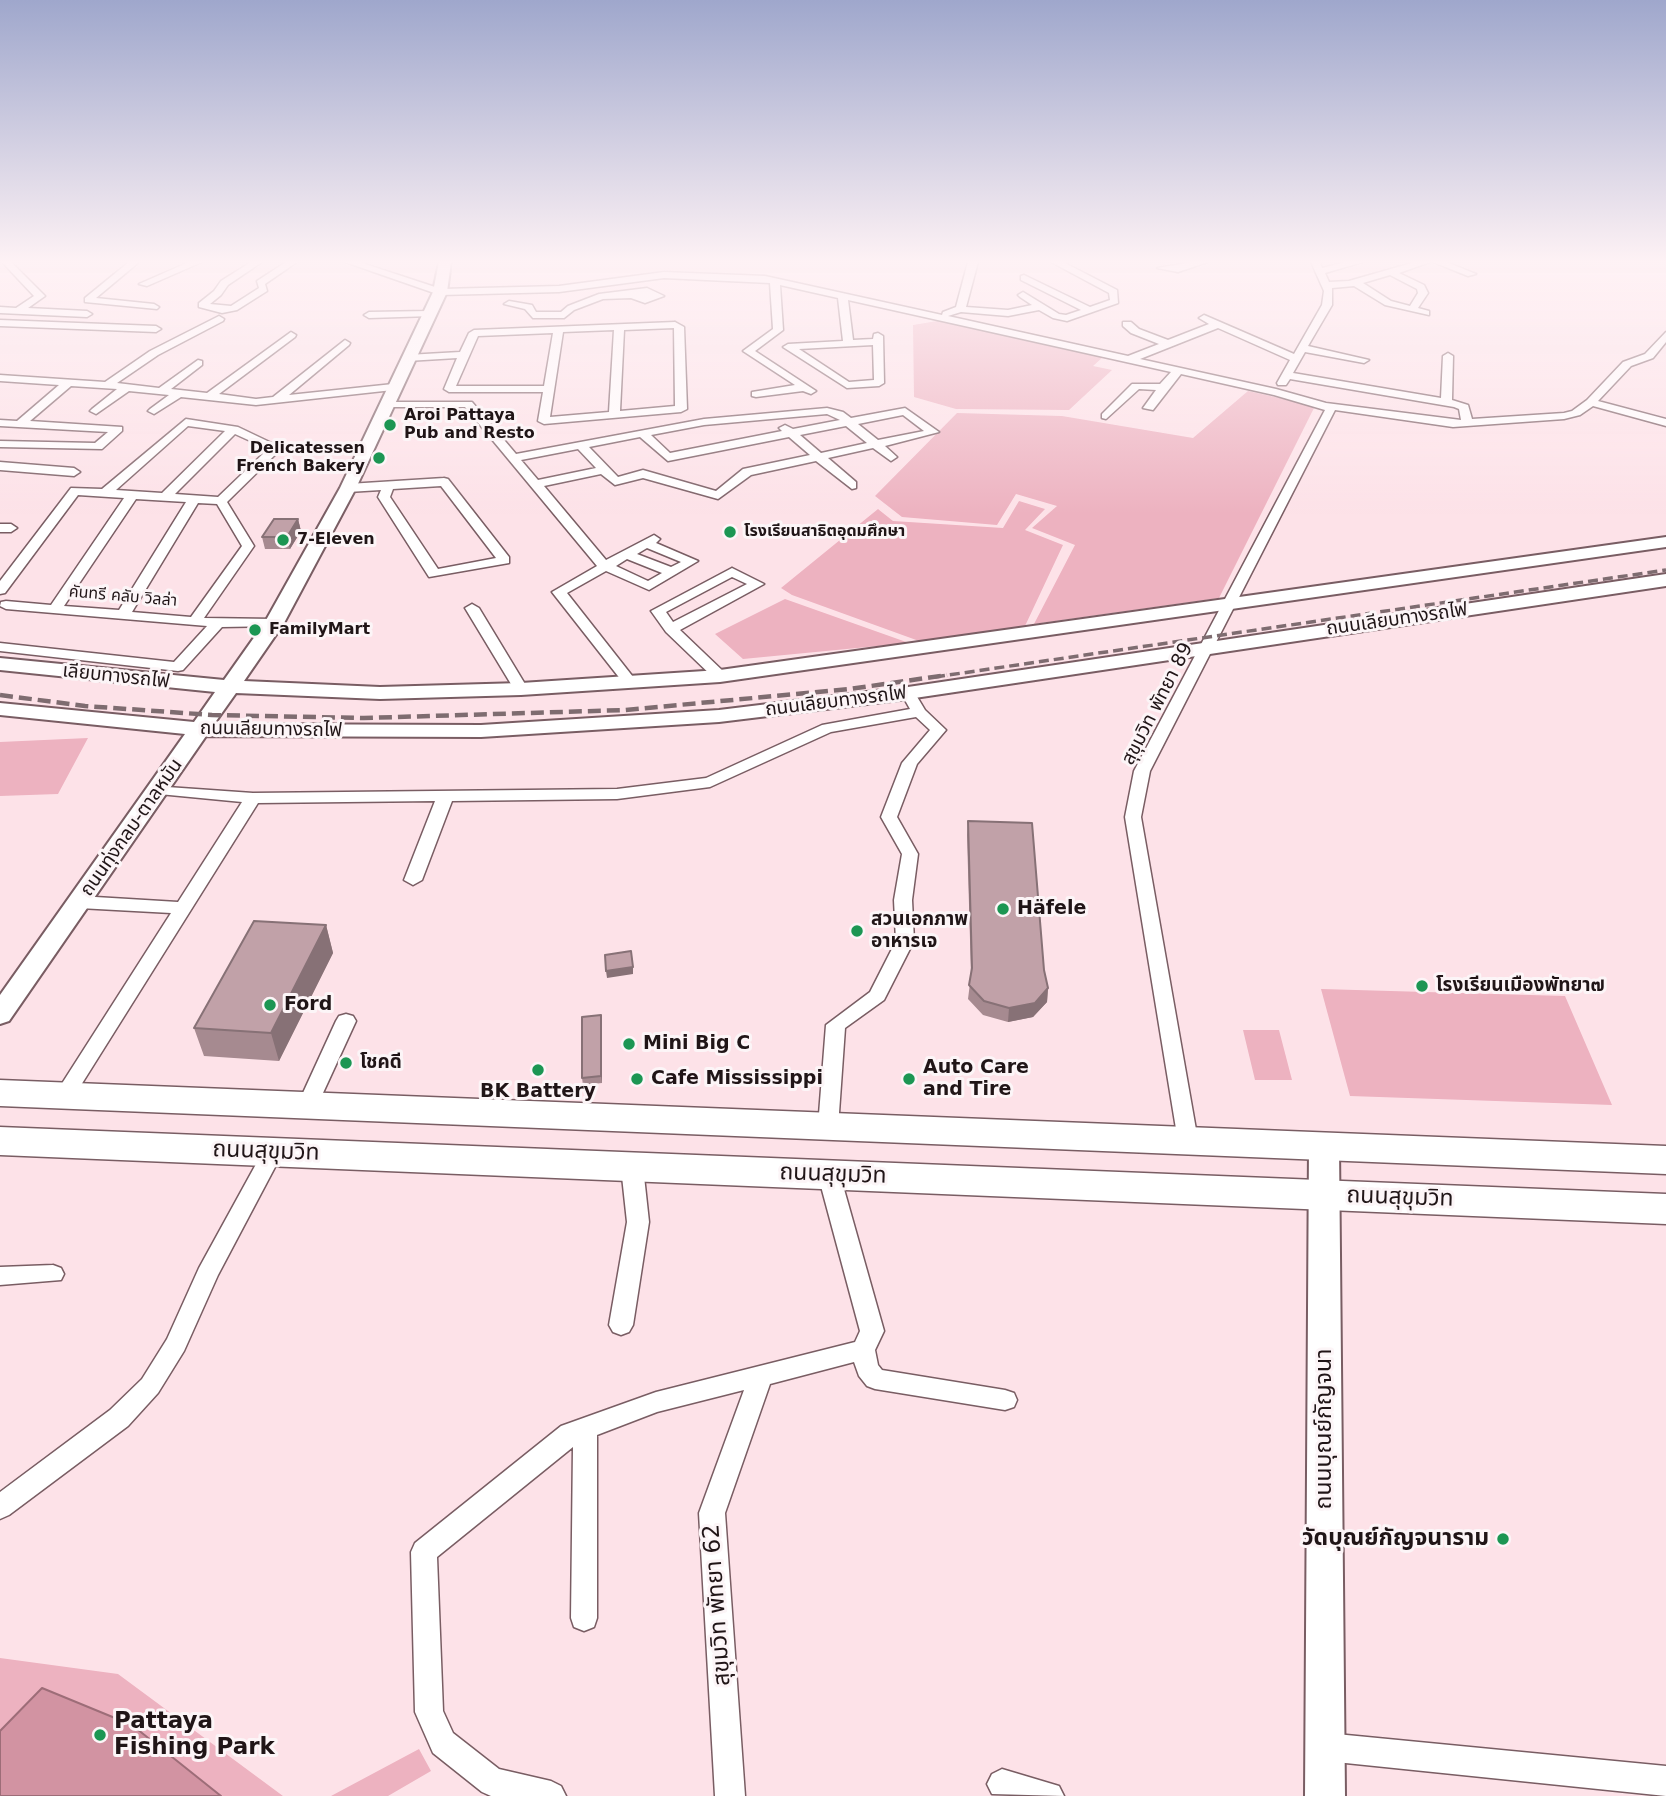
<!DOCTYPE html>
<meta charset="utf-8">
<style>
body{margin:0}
canvas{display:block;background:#fde2e8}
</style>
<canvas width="1666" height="1796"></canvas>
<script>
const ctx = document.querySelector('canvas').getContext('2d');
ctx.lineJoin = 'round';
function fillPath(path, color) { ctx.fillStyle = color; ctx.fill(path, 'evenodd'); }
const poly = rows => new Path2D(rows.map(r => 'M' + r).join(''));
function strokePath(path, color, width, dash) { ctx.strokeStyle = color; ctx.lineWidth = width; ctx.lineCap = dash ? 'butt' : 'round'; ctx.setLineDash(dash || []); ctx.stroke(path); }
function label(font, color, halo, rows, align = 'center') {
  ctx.font = font + ' "DejaVu Sans","Noto Sans Thai",sans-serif'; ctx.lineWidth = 6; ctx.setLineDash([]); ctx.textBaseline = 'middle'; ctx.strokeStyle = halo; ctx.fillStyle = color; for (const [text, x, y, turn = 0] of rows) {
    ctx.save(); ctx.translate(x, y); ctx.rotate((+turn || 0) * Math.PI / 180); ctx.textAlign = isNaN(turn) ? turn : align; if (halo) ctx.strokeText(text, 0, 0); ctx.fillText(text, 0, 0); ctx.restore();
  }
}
fillPath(poly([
 [943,320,1103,357,1093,366,1112,370,1069,410,956,409,914,397,913,325],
 [1248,391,1315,406,1219,598,1034,624,1075,545,1032,528,1057,506,1016,494,997,525,902,517,875,496,957,413,1062,416,1193,438],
 [1019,501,1045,509,1025,530,1063,545,1025,626,919,641,792,595,781,588,878,509,893,521,1003,528],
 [785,599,909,643,743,659,715,634],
 [88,738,58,794,0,796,0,742],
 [1321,989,1565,996,1612,1105,1350,1096],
 [1243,1030,1279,1030,1292,1080,1255,1080],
 [0,1658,118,1674,283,1796,0,1796],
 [419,1749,431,1771,388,1796,331,1796]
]), '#edb2c0');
const water = poly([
 [42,1688,132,1725,221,1796,0,1796,0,1731,42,1688]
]);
fillPath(water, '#d293a2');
strokePath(water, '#9d6d78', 2);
const street = poly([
 [2,262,11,262,45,296,28,308,87,311,92,314,87,317,0,313,0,307,16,308,34,296,2,262],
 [129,262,139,262,96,298,154,304,159,307,157,309,85,302,85,298,129,262],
 [189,262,202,262,147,286,139,284,189,262],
 [251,262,262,262,228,285,221,295,210,304,231,306,259,288,257,281,286,262,297,262,265,284,267,291,237,310,222,313,199,307,199,303,214,291,221,281,251,262],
 [345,262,359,262,441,289,559,286,664,272,765,276,942,315,943,312,956,307,968,262,978,262,966,307,1008,310,1032,305,1020,297,1018,295,1023,292,1059,314,1066,315,1081,310,1021,280,1021,276,1024,275,1090,307,1110,300,1109,293,1051,262,1063,262,1117,290,1118,303,1067,321,1053,318,1039,310,1008,316,961,312,948,316,1128,356,1159,344,1131,333,1123,326,1123,322,1131,322,1139,329,1168,340,1209,324,1199,318,1204,315,1294,354,1322,305,1324,291,1311,262,1320,262,1322,268,1346,262,1363,262,1325,273,1329,282,1349,281,1415,262,1430,262,1399,273,1424,285,1428,293,1418,308,1429,311,1429,315,1385,305,1354,286,1332,288,1332,305,1308,346,1369,360,1364,363,1305,352,1293,373,1441,398,1443,356,1448,353,1453,356,1452,400,1468,405,1472,419,1564,413,1572,411,1587,400,1623,362,1645,354,1666,332,1666,342,1653,358,1631,366,1598,401,1666,419,1666,426,1593,406,1580,415,1564,419,1453,427,1335,410,1150,771,1141,817,1198,1141,1195,1146,1188,1149,1181,1146,1178,1141,1125,817,1134,771,1325,410,1274,395,1181,374,1153,410,1143,408,1156,390,1139,389,1106,419,1102,418,1102,414,1132,384,1160,384,1171,372,848,300,853,340,873,339,874,334,878,333,883,336,884,383,879,386,847,388,783,347,788,344,843,341,838,298,780,285,783,330,755,351,816,391,811,394,803,391,756,397,752,396,752,392,795,385,743,351,773,329,770,283,664,278,559,292,440,295,345,262],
 [1390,275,1417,289,1418,293,1410,306,1391,301,1363,283,1390,275],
 [1218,328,1290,360,1277,383,1278,385,1286,385,1290,379,1454,407,1459,409,1461,420,1326,403,1276,389,1140,359,1218,328],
 [873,345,874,380,849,382,799,349,873,345],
 [1193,262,1208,262,1178,272,1157,268,1193,262],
 [1433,262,1446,262,1476,274,1468,276,1433,262],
 [647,288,664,296,645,303,631,298,603,299,574,310,564,318,533,318,525,309,504,304,509,301,532,305,536,312,561,312,568,306,599,294,647,288],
 [429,311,432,312,432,316,369,318,364,315,369,312,429,311],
 [219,316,224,319,223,321,158,355,117,383,159,388,198,360,202,361,202,365,171,389,207,393,291,332,296,335,295,337,219,394,256,399,273,397,345,340,350,343,349,345,289,395,393,384,398,387,393,390,256,405,181,397,154,414,148,411,150,409,169,395,129,391,96,414,90,411,92,409,117,389,71,386,30,421,122,427,122,431,102,449,0,447,0,441,95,443,108,432,0,426,0,420,17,421,59,385,0,381,0,375,105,382,150,351,219,316],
 [0,320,156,326,161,329,156,332,0,326,0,320],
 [675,322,684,327,687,409,681,412,544,424,538,421,543,392,449,392,444,389,457,358,407,361,402,358,407,355,460,352,469,333,474,330,675,322],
 [674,328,675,406,620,411,624,330,674,328],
 [614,330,609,412,550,417,563,332,614,330],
 [553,333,544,386,456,386,478,336,553,333],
 [385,402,472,402,516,454,704,419,827,408,843,412,851,418,905,408,939,432,885,446,897,457,891,461,873,448,828,458,856,482,856,488,852,489,816,461,751,475,718,499,643,478,615,485,601,474,544,486,606,560,654,535,660,539,656,543,698,561,649,590,606,571,567,593,637,682,630,686,625,685,552,592,597,566,465,407,381,407,381,403,385,402],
 [827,414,840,420,793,429,785,425,779,428,782,431,670,453,651,435,704,425,827,414],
 [903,415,924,431,878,440,858,424,903,415],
 [846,426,867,443,821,453,800,435,846,426],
 [640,437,668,461,789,437,810,455,743,469,716,491,643,470,618,477,589,447,640,437],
 [578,449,596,468,538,480,521,460,578,449],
 [647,548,681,562,671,567,637,554,647,548],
 [627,559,662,573,648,581,616,566,627,559],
 [186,419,238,427,282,448,227,502,254,546,204,618,274,619,279,620,279,626,222,627,183,670,178,671,0,651,0,643,174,662,207,626,6,609,0,606,1,602,6,601,51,605,124,498,78,495,5,593,0,594,0,581,71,488,102,489,186,419],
 [188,426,225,431,162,493,116,490,188,426],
 [235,434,268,449,218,497,175,494,235,434],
 [136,499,186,502,119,610,64,606,136,499],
 [198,503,217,504,242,546,191,617,132,612,198,503],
 [0,462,74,468,80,472,74,476,0,470,0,462],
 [444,478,448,479,509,557,509,563,429,577,378,497,381,490,348,492,342,488,348,484,444,478],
 [441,486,496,558,438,569,390,497,393,489,441,486],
 [0,524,11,524,17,528,11,532,0,532,0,524],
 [732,568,764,584,680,630,725,673,725,679,720,680,715,679,666,632,651,611,732,568],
 [732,577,747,584,673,622,666,612,732,577],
 [472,604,479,608,528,689,526,692,521,693,514,689,465,608,472,604],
 [908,689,913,690,925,710,946,730,917,764,897,817,918,854,912,900,914,941,884,1000,845,1028,838,1127,835,1132,828,1135,821,1132,818,1127,826,1025,870,992,896,941,894,900,902,854,881,817,902,763,930,730,916,717,831,732,710,787,617,799,452,801,422,880,413,885,404,880,435,801,258,803,71,1101,64,1103,57,1101,54,1096,171,913,79,908,70,902,79,896,178,902,242,802,159,794,151,789,153,786,253,793,617,789,706,778,822,725,910,709,901,693,908,689],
 [346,1014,353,1016,356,1021,317,1106,314,1111,307,1113,300,1111,297,1106,336,1021,339,1016,346,1014],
 [273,1144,280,1146,283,1152,218,1275,184,1351,158,1393,128,1426,9,1515,0,1519,0,1492,110,1410,142,1379,167,1339,199,1268,266,1146,273,1144],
 [632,1159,639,1161,643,1167,649,1222,633,1325,629,1332,621,1335,613,1332,609,1325,627,1222,621,1167,625,1161,632,1159],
 [829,1167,836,1169,840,1175,884,1331,875,1350,878,1365,882,1370,1005,1390,1014,1393,1017,1400,1014,1407,1005,1410,875,1389,867,1386,859,1376,854,1362,770,1384,725,1513,745,1796,715,1796,699,1513,744,1390,657,1412,597,1435,597,1618,594,1627,584,1631,574,1627,571,1618,573,1447,437,1557,443,1711,453,1733,499,1769,551,1781,561,1786,566,1796,491,1796,482,1792,433,1753,415,1712,411,1552,415,1543,561,1426,656,1392,855,1342,860,1331,818,1175,822,1169,829,1167],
 [53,1265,61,1268,64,1274,61,1280,0,1285,0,1267,53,1265],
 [1326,1733,1666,1766,1666,1796,1326,1761,1316,1757,1312,1747,1316,1737,1326,1733],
 [1002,1769,1059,1786,1064,1796,992,1794,987,1784,992,1774,1002,1769]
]);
const secondary = poly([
 [439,262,451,262,447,292,356,488,284,623,244,681,380,687,521,683,720,670,1666,537,1666,547,720,682,521,695,380,699,236,693,214,724,481,725,719,710,908,687,1666,574,1666,586,908,699,719,722,481,737,206,736,9,1021,0,1024,0,995,185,734,0,715,0,703,194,722,215,692,0,670,0,658,224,680,265,622,340,488,433,292,439,262],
 [1324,1135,1334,1138,1339,1146,1345,1796,1305,1796,1309,1146,1314,1138,1324,1135]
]);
const highway = poly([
 [0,1080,1666,1146,1666,1174,0,1106,0,1080],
 [0,1127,1666,1194,1666,1224,0,1155,0,1127]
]);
strokePath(street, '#795d63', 3);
strokePath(secondary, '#795d63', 4);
strokePath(highway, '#795d63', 3);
fillPath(street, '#fff');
fillPath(secondary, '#fff');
fillPath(highway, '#fff');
strokePath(poly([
 [935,677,1666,570]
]), '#7e6c70', 3.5, [10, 5]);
strokePath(poly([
 [0,695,85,706,212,715,364,718,625,710,850,689,947,675]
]), '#7e6c70', 4.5, [13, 6]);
fillPath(poly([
 [298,519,301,531,290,549,265,549,262,537],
 [968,821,1044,970,1048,988,1047,1002,1033,1017,1008,1022,983,1015,968,999,971,975,967,835],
 [326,925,333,953,279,1061,204,1056,194,1028],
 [601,1015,602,1083,583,1085,582,1078]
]), '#a68a90');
fillPath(poly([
 [298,519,301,531,290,549,287,537],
 [326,925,333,953,279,1061,271,1033],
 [633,967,633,974,607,978,606,971],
 [1048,988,1047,1002,1033,1017,1008,1022,1009,1008],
 [601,1015,602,1022,602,1083,601,1076]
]), '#877176');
const building = poly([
 [274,519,298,519,287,537,262,537,274,519],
 [968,821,1032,823,1044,970,1048,988,1035,1003,1009,1008,984,1001,969,985,972,968,968,821],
 [254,921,326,925,271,1033,194,1028,254,921],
 [631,951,633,967,606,971,605,955,631,951],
 [601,1015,601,1076,582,1078,582,1017,601,1015]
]);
fillPath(building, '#c1a1a8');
strokePath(building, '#877176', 2);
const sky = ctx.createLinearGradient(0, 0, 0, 514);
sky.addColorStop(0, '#9fa7cc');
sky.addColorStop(0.51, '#fef2f5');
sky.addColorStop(1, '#fef2f500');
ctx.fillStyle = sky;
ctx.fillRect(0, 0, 1666, 514);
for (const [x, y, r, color] of [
 [390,425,7,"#1c9653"],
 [379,458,7,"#1c9653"],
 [730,532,7,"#1c9653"],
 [283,540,7,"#1c9653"],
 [255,630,7,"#1c9653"],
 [1003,909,7,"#1c9653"],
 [857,931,7,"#1c9653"],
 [1422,986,7,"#1c9653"],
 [270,1005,7,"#1c9653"],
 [629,1044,7,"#1c9653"],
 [346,1063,7,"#1c9653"],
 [538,1070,7,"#1c9653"],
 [637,1079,7,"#1c9653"],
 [909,1079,7,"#1c9653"],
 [1503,1539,7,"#1c9653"],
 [100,1735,7,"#1c9653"]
]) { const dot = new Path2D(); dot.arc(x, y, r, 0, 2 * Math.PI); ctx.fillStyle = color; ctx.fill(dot); strokePath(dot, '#fcf5f7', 2.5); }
label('bold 16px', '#201517', '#fcf5f7', [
 ["Aroi Pattaya",404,416],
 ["Pub and Resto",404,434],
 ["Delicatessen",365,449,"right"],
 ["French Bakery",365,467,"right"],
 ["โรงเรียนสาธิตอุดมศึกษา",744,532],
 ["7-Eleven",297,540],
 ["FamilyMart",269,630]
], 'left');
label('16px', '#201517', '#fcf5f7', [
 ["คันทรี คลับ วิลล่า",123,597,5]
]);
label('19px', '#201517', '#fcf5f7', [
 ["ถนนเลียบทางรถไฟ",1397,620,-8],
 ["เลียบทางรถไฟ",116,677,6],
 ["ถนนเลียบทางรถไฟ",836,702,-7],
 ["สุขุมวิท พัทยา 89",1158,704,-63],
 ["ถนนเลียบทางรถไฟ",271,730,1],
 ["ถนนทุ่งกลม-ตาลหมัน",132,828,-55]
]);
label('bold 19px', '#201517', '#fcf5f7', [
 ["Häfele",1017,909],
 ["สวนเอกภาพ",871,920],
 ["อาหารเจ",871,942],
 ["โรงเรียนเมืองพัทยา๗",1436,986],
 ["Ford",284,1005],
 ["Mini Big C",643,1044],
 ["โชคดี",360,1063],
 ["Auto Care",923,1068],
 ["and Tire",923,1090],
 ["Cafe Mississippi",651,1079],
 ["BK Battery",538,1092,"center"]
], 'left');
label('23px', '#201517', '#fcf5f7', [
 ["ถนนสุขุมวิท",266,1152,2],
 ["ถนนสุขุมวิท",833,1175,2],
 ["ถนนสุขุมวิท",1400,1198,2],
 ["ถนนบุณย์กัญจนา",1325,1429,-90],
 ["สุขุมวิท พัทยา 62",718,1605,-94]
]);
label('bold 23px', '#201517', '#fcf5f7', [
 ["วัดบุณย์กัญจนาราม",1489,1539],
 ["Pattaya",114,1722,"left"],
 ["Fishing Park",114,1748,"left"]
], 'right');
</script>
